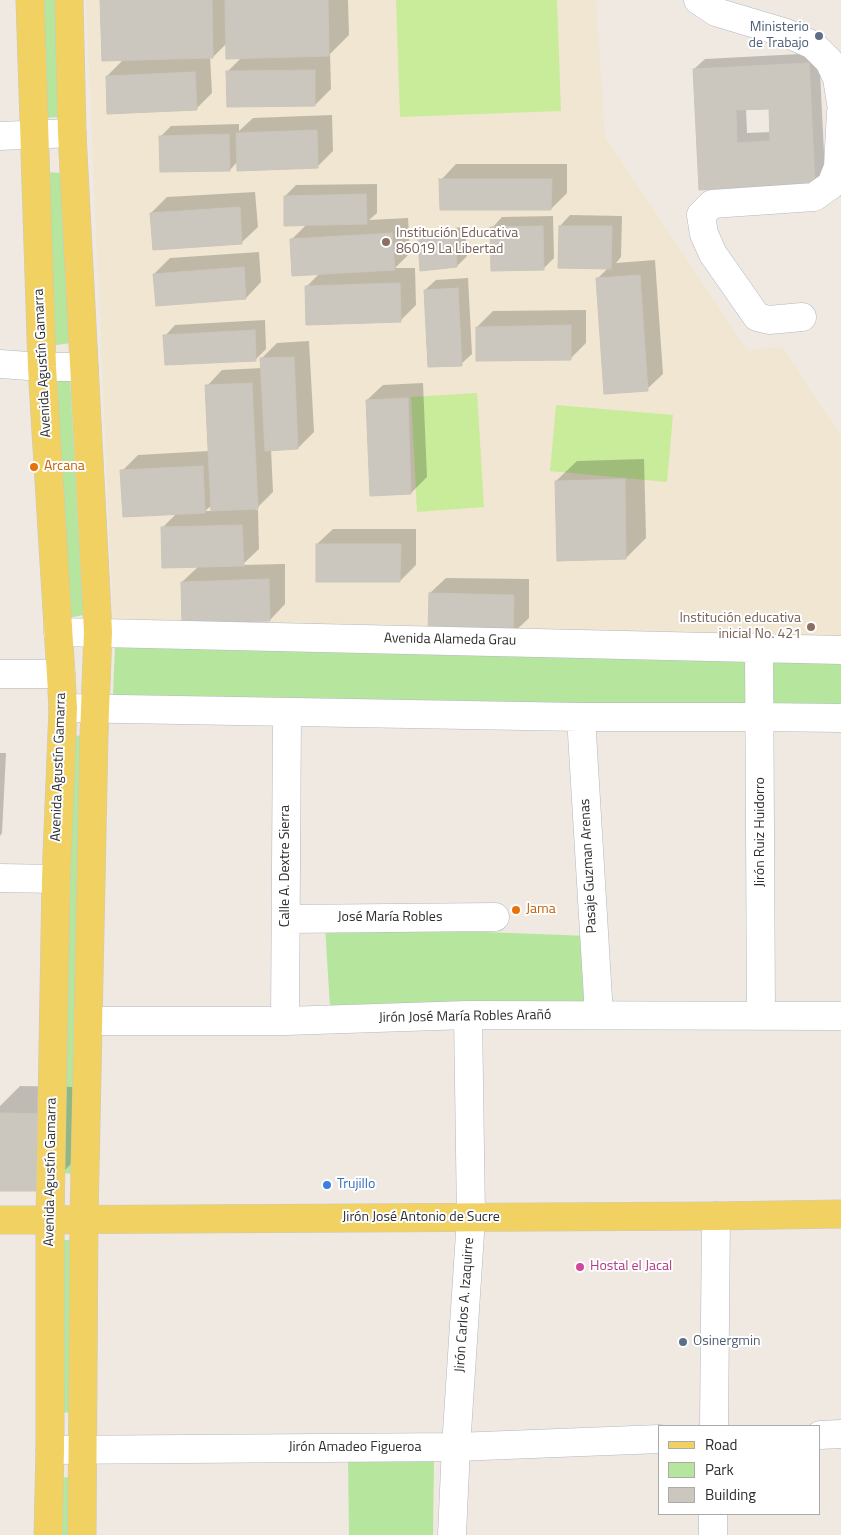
<!DOCTYPE html>
<meta charset="utf-8">
<style>
body{margin:0}
#map{position:relative;width:841px;height:1535px;overflow:hidden;background:#efe9e1;font-family:"Titillium Web",sans-serif}
canvas{display:block}
.legend{position:absolute;left:658px;top:1425px;width:162px;height:90px;box-sizing:border-box;background:#fff;border:1px solid #ababab;margin:0;padding:6px 9px;list-style:none;font-size:15px;color:#2e2e2e}
.legend li{display:flex;align-items:center;gap:10px;height:25px}
.legend b{width:25px;border:1px solid #ababab}
</style>
<div id="map">
<canvas width="841" height="1535"></canvas>
<ul class="legend">
<li><b style="height:6px;background:#f2d163"></b>Road</li>
<li><b style="height:14px;background:#b6e59e"></b>Park</li>
<li><b style="height:14px;background:#cbc7bf"></b>Building</li>
</ul>
</div>
<script>
const ctx = document.querySelector('canvas').getContext('2d');
ctx.lineJoin = 'round';
function fillPath(path, color) { ctx.fillStyle = color; ctx.fill(path, 'evenodd'); }
const poly = rows => new Path2D(rows.map(r => 'M' + r).join(''));
function strokePath(path, color, width, dash) { ctx.strokeStyle = color; ctx.lineWidth = width; ctx.lineCap = dash ? 'butt' : 'round'; ctx.setLineDash(dash || []); ctx.stroke(path); }
function label(font, color, halo, rows, align = 'center') {
  ctx.font = font + ' "Titillium Web",sans-serif'; ctx.lineWidth = 4; ctx.setLineDash([]); ctx.textBaseline = 'middle'; ctx.strokeStyle = halo; ctx.fillStyle = color; for (const [text, x, y, turn = 0] of rows) {
    ctx.save(); ctx.translate(x, y); ctx.rotate((+turn || 0) * Math.PI / 180); ctx.textAlign = isNaN(turn) ? turn : align; if (halo) ctx.strokeText(text, 0, 0); ctx.fillText(text, 0, 0); ctx.restore();
  }
}
fillPath(poly([
 [86,0,596,0,605,137,747,350,782,347,841,436,841,639,113,619]
]), '#f0e6d1');
fillPath(poly([
 [36,0,56,0,59,117,41,118],
 [42,172,63,173,71,343,49,346],
 [70,377,83,615,63,619,50,381],
 [115,646,748,659,746,705,446,702,113,695],
 [841,656,841,711,766,708,764,657],
 [65,734,81,736,78,1174,56,1173],
 [325,926,589,936,594,1003,330,1007],
 [58,1240,74,1240,75,1412,58,1413],
 [348,1458,434,1461,433,1535,349,1535],
 [74,1477,73,1535,56,1535,57,1478]
]), '#b6e59e');
fillPath(poly([
 [396,0,557,0,561,111,400,117],
 [477,393,484,507,417,512,411,397],
 [556,405,673,415,667,482,550,471]
]), '#c9ec9a');
fillPath(poly([
 [101,0,348,0,349,35,330,54,331,89,315,105,228,71,242,57,227,43,213,57,210,57,212,93,196,109,107,76,124,59],
 [819,53,825,172,815,183,700,189,694,69,705,59],
 [770,107,771,132,747,133,746,108],
 [332,115,333,151,318,166,238,161,230,170,160,137,171,126,239,124,239,131,253,118],
 [456,164,567,164,567,193,551,209,441,180],
 [377,184,377,213,369,220,408,218,410,253,395,268,415,268,416,305,400,321,307,286,319,274,292,239,307,224,285,196,296,185],
 [255,192,258,227,242,242,151,213,167,197],
 [570,215,622,216,621,257,616,263,655,260,663,374,647,389,597,279,608,268,560,226],
 [553,216,554,258,543,269,492,228,502,217],
 [465,227,467,256,457,266,419,241,430,230],
 [259,252,261,282,246,298,154,274,170,258],
 [468,278,472,354,461,364,425,290,436,280],
 [586,310,586,343,570,359,477,327,493,311],
 [265,320,266,349,256,359,165,336,175,325],
 [309,341,314,432,298,448,271,449,273,492,255,510,258,510,259,549,242,565,285,564,285,604,270,620,182,582,199,566,162,528,177,513,122,471,138,455,209,451,207,386,222,370,262,368,261,359,277,343],
 [212,505,212,511,205,511],
 [423,383,427,477,411,493,367,400,383,385],
 [644,459,646,538,626,558,556,481,577,461],
 [333,529,416,529,416,565,400,581,317,544],
 [446,578,529,579,529,618,513,633,430,593],
 [0,753,6,753,2,833,0,836],
 [20,1086,74,1087,73,1162,45,1190,0,1189,0,1106]
]), '#0003');
const building = poly([
 [100,0,212,0,213,58,102,61,100,0],
 [225,0,328,0,329,56,226,59,225,0],
 [809,63,815,184,699,190,693,69,809,63],
 [769,109,770,141,737,143,736,110,769,109],
 [315,70,315,106,227,107,226,71,315,70],
 [195,72,197,110,107,114,106,76,195,72],
 [317,130,318,168,237,171,236,133,317,130],
 [229,134,230,171,160,172,159,136,229,134],
 [439,179,552,179,551,210,440,210,439,179],
 [366,194,367,224,284,226,284,196,366,194],
 [240,207,242,244,153,250,150,213,240,207],
 [543,226,544,270,491,271,490,227,543,226],
 [559,226,612,226,611,269,558,268,559,226],
 [392,233,395,270,292,276,290,239,392,233],
 [455,237,457,267,420,271,418,240,455,237],
 [244,267,246,299,156,306,153,274,244,267],
 [640,275,648,391,604,394,596,278,640,275],
 [400,283,401,322,306,325,305,286,400,283],
 [458,288,462,366,428,367,424,290,458,288],
 [571,325,571,360,476,361,476,327,571,325],
 [255,330,256,361,165,365,163,335,255,330],
 [294,357,298,449,265,451,260,358,294,357],
 [252,383,258,509,211,511,205,385,252,383],
 [408,398,411,494,370,496,366,400,408,398],
 [203,466,205,513,123,517,120,470,203,466],
 [625,479,626,559,557,561,555,481,625,479],
 [242,525,244,566,162,568,161,527,242,525],
 [316,544,401,544,400,582,316,582,316,544],
 [269,579,270,621,182,623,181,582,269,579],
 [429,593,514,595,513,635,428,633,429,593],
 [0,1113,47,1114,46,1191,0,1191,0,1113]
]);
fillPath(building, '#cbc7bf');
strokePath(building, '#cbc5ba', 1);
const minor = poly([
 [698,0,716,12,786,33,813,45,829,61,837,78,841,103],
 [0,136,72,133],
 [802,317,769,320,757,317,713,254,704,234,701,215,712,204,814,197,831,185,838,167,841,112],
 [0,364,42,367,84,367],
 [58,632,841,650],
 [759,647,761,1016],
 [0,674,61,674],
 [63,708,581,717,760,717,841,718],
 [581,717,599,1015],
 [0,878,56,879],
 [286,919,495,917],
 [89,1021,285,1021,468,1015,841,1016],
 [285,1021,287,712],
 [714,1426,716,1216],
 [820,1435,841,1434],
 [50,1450,456,1447,660,1439],
 [452,1535,456,1447,471,1218,468,1015],
 [713,1535,713,1514]
]);
const major = poly([
 [30,0,42,367,63,708,56,879,50,1219,50,1450,48,1535],
 [69,0,72,133,98,632,94,736,84,1219,82,1535],
 [0,1220,716,1216,841,1214]
]);
strokePath(minor, '#b4b7c1', 29);
strokePath(major, '#c9c9c9', 29);
strokePath(minor, '#fff', 28);
strokePath(major, '#f2d163', 28);
for (const [x, y, r, color] of [
 [819,36,5,"#5c6f8a"],
 [386,242,5,"#8d6e63"],
 [34,467,5,"#e8710a"],
 [811,627,5,"#8d6e63"],
 [516,910,5,"#e8710a"],
 [327,1185,5,"#3f7fe0"],
 [580,1267,5,"#d1479c"],
 [683,1342,5,"#5c6f8a"]
]) { const dot = new Path2D(); dot.arc(x, y, r, 0, 2 * Math.PI); ctx.fillStyle = color; ctx.fill(dot); strokePath(dot, '#fff', 2); }
label('14px', '#4e5e75', '#fff', [
 ["Ministerio",809,28],
 ["de Trabajo",809,44],
 ["Osinergmin",693,1342,"left"]
], 'right');
label('14px', '#785e54', '#fff', [
 ["Institución Educativa",396,234],
 ["86019 La Libertad",396,250],
 ["Institución educativa",801,619,"right"],
 ["inicial No. 421",801,635,"right"]
], 'left');
label('14px', '#2e2e2e', '#fff', [
 ["Avenida Agustín Gamarra",43,363,-93],
 ["Avenida Alameda Grau",450,640,1],
 ["Avenida Agustín Gamarra",59,767,-88],
 ["Jirón Ruiz Huidorro",761,832,-90],
 ["Calle A. Dextre Sierra",286,866,-90],
 ["Pasaje Guzman Arenas",589,866,-93],
 ["José María Robles",390,918],
 ["Jirón José María Robles Arañó",465,1017,-1],
 ["Avenida Agustín Gamarra",51,1172,-89],
 ["Jirón José Antonio de Sucre",421,1218],
 ["Jirón Carlos A. Izaquirre",465,1305,-86],
 ["Jirón Amadeo Figueroa",355,1448]
]);
label('14px', '#c56008', '#fff', [
 ["Arcana",44,467],
 ["Jama",526,910]
], 'left');
label('14px', '#366cbe', '#fff', [
 ["Trujillo",337,1185]
], 'left');
label('14px', '#b23c85', '#fff', [
 ["Hostal el Jacal",590,1267]
], 'left');
</script>
